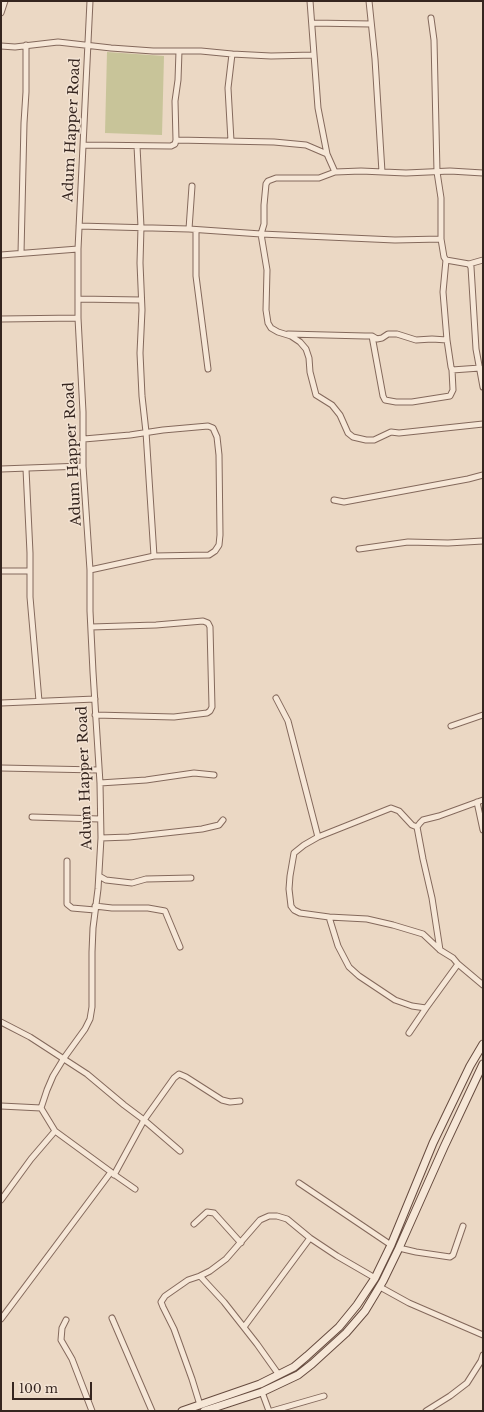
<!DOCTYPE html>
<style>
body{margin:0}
#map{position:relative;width:484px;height:1412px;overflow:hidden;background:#ebd8c4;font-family:"Libre Baskerville",serif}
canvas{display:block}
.frame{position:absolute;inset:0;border:2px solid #35251f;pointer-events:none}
.scale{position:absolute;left:12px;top:1382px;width:80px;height:18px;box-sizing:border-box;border:2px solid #35251f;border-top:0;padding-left:5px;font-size:12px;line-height:14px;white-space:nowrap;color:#35251f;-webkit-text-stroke:3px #f3e3d3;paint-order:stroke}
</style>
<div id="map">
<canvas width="484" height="1412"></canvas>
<div class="frame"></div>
<div class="scale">100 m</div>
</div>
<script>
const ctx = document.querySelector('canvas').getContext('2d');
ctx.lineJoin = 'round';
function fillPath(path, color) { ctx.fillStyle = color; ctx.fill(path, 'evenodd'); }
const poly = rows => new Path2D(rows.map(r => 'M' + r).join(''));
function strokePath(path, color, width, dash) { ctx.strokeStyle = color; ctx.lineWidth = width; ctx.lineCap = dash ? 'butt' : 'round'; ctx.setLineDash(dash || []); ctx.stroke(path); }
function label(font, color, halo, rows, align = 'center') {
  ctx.font = font + ' "Libre Baskerville",serif'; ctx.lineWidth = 3; ctx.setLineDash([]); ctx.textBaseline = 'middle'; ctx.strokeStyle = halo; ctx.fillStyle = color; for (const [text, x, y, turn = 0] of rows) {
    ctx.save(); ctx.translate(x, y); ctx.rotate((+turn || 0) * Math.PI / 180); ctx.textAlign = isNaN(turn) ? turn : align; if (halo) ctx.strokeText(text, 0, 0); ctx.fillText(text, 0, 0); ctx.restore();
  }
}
fillPath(poly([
 [107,52,164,56,162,135,105,133]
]), '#c8c499');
const street = poly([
 [310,1,318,108,327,154,335,172],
 [369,1,375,59,382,172],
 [1,13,5,1],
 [431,18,434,40,437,172,441,198,441,239,444,257,446,260,469,264,471,267,476,349,483,387],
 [312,23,371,24],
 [1,46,15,47,58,42,111,48,153,51,201,51,232,54,271,56,314,55],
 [176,140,274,142,306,145,327,154],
 [231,141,228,88,232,54],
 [83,145,171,146,175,144,176,140,175,101,178,80,179,51],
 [137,146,141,227,140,263,142,310,140,353,142,396,146,432,154,556],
 [483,173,450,171,406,173,361,171,335,172,319,178,276,178,268,181,266,184,264,205,264,224,261,234,267,270,266,310,268,323,271,328,278,332,291,336,300,342,306,349,309,358,310,372,316,395,332,405,340,415,348,433,353,437,366,440,374,440,391,432,399,433,483,424],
 [79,226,189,229,261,234,395,240,441,239],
 [189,229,192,186],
 [196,230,196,276,208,369],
 [21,253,24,123,26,92,26,45],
 [1,255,78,249],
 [446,260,443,292,447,340,451,367,452,370,480,368],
 [469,264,483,260],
 [78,299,141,300],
 [1,319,78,318],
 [288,334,365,336,372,336,377,339,382,338,388,334,397,334,416,340,432,339,447,340],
 [372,336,383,396,385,400,396,402,412,402,450,396,453,390,452,370],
 [84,439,130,435,163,430,208,426,213,428,217,437,219,455,220,535,219,545,215,551,209,555,154,556,90,570],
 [1,469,83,466],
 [26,469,30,553,30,597,39,701],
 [334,500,344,502,468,479,483,475],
 [359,549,408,542,448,543,483,541],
 [1,571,30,571],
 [91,627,156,625,203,621,208,623,210,627,212,707,210,711,207,713,174,717,95,715],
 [276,698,288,721,318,837,304,845,294,853,290,876,289,889,291,906,294,910,300,913,329,917,338,946,349,967,359,976,395,1000,412,1006,426,1008,458,964],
 [1,703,95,699],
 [451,726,483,715],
 [1,768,98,770],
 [100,783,146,780,194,773,214,775],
 [477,802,483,830],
 [32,817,100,819],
 [318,837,391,808,399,811,412,825,417,827],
 [101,838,129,837,202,829,219,825,223,820],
 [67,861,67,904,72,908,95,910],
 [99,876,106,880,132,883,146,879,191,878],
 [95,906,112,908,148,908,165,911,180,947],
 [329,917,367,919,393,925,423,934,440,950,453,958,458,964,483,985],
 [440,950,432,898,423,859,417,827,420,823,423,820,439,816,483,800],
 [1,1022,30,1037,87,1074,124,1105,144,1120,180,1151],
 [409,1033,426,1008],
 [1,1106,41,1108],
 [112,1173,135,1189],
 [114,1175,144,1120,174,1078,179,1074,186,1077,222,1100,230,1102,240,1101],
 [299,1183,391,1245],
 [1,1200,31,1159,55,1131],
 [194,1224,207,1212,214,1213,241,1243],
 [399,1248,416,1252,450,1257,453,1255,463,1226],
 [200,1276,210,1271,226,1259,260,1220,269,1216,277,1216,287,1219,310,1238,337,1256,375,1278],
 [380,1287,409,1303,483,1335],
 [112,1318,152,1411],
 [1,1319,111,1172,55,1131,41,1108,47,1090,53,1076,64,1058,85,1029,90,1019,92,1007,92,952,93,928,98,889,101,838,100,783,93,672,90,611,90,570,83,466,83,412,78,318,78,249,90,1],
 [66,1320,62,1328,61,1340,72,1359,92,1411],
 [244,1327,310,1238],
 [262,1392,269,1411],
 [200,1405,192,1379,174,1329,163,1307,161,1302,165,1296,188,1280,200,1276,224,1302,257,1344,279,1375],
 [272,1411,324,1396],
 [426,1411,450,1396,467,1383,481,1361,483,1355]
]);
const secondary = poly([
 [182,1411,260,1384,294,1367,307,1356,339,1327,357,1305,375,1278,391,1245,433,1143,470,1066,483,1044],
 [204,1411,262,1392,298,1375,312,1364,346,1333,365,1311,383,1281,399,1248,444,1147,483,1064]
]);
strokePath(street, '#84695c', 7);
strokePath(secondary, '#664b3f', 9);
strokePath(street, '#f6e7d7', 5);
strokePath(secondary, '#f6e7d7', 7);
label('14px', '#35251f', '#f3e3d3', [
 ["Adum Happer Road",72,130,-87],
 ["Adum Happer Road",73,454,-93],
 ["Adum Happer Road",85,778,-92]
]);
</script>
